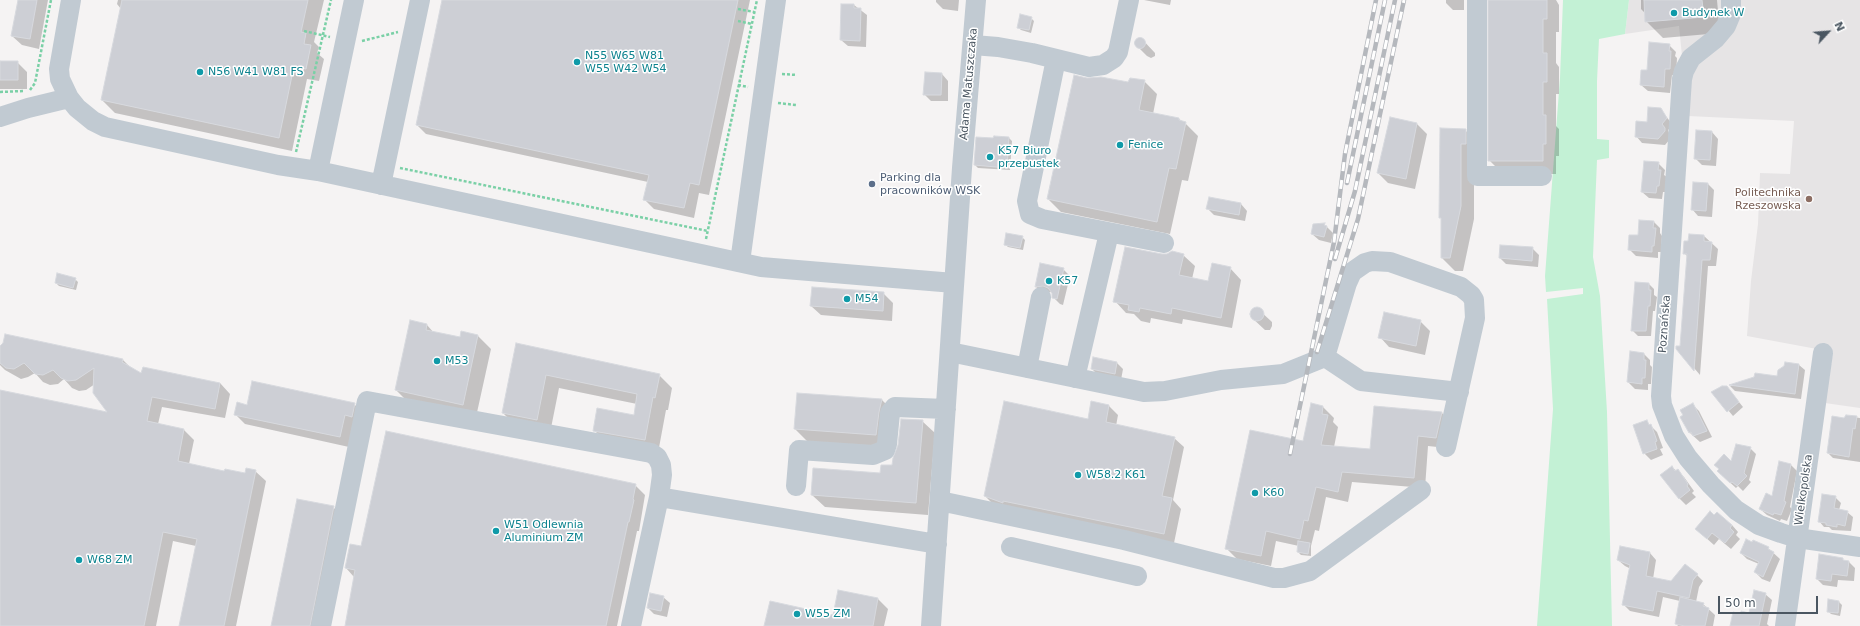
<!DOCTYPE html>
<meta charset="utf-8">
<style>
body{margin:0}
#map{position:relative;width:1860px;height:626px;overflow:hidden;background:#f5f3f3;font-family:"DejaVu Sans",sans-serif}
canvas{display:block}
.north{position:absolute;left:1808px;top:12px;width:40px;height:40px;-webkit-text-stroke:3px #fff;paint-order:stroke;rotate:64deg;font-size:11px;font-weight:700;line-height:16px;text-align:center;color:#4a5661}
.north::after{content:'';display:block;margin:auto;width:14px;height:18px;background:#4a5661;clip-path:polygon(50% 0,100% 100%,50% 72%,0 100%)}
.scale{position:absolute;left:1718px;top:596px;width:100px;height:18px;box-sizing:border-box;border:2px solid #4a5661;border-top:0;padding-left:5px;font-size:12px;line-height:14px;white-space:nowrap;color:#4a5661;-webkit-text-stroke:3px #fff;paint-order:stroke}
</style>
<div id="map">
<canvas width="1860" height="626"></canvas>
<div class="north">N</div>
<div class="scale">50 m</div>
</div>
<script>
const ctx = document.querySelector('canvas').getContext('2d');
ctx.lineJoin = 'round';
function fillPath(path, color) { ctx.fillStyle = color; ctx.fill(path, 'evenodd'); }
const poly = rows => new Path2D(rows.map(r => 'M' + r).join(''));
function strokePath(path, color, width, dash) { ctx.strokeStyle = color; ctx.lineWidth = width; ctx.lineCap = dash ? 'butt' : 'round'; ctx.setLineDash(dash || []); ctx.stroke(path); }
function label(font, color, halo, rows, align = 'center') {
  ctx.font = font + ' "DejaVu Sans",sans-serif'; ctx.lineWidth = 3; ctx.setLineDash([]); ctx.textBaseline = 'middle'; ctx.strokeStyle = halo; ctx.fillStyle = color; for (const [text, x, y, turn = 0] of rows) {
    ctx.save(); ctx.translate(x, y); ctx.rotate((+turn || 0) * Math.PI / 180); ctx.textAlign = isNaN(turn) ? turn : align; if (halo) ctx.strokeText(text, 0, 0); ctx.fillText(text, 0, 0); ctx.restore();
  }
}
fillPath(poly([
 [1629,0,1860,0,1860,408,1825,403,1833,352,1747,336,1751,281,1758,224,1760,173,1790,174,1794,121,1688,116,1679,26,1625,34]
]), '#e6e4e5');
fillPath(poly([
 [1563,0,1629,0,1625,34,1599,39,1597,81,1597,139,1609,140,1609,158,1597,160,1593,257,1600,296,1607,412,1612,626,1537,626,1553,409,1547,299,1583,294,1583,288,1546,292,1545,276,1560,78]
]), '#c3f1d5');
fillPath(poly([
 [19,0,48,0,39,49,22,45,12,36],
 [118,0,324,0,314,42,319,47,317,53,324,59,319,81,307,79,292,151,115,113,102,100,121,9,117,4],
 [443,0,750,0,709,195,699,193,694,218,654,209,644,199,648,182,426,134,417,125],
 [936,0,959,0,958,11,943,9,936,2],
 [1144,0,1171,0,1170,5],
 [1446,0,1464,0,1464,10,1453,10,1446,3],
 [1490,0,1556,0,1559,5,1559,32,1556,32,1556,63,1559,67,1559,94,1556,94,1556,126,1559,129,1559,156,1556,156,1556,174,1503,174,1490,161],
 [1641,0,1717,0,1720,33,1663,38,1646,21,1646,14,1641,9],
 [854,5,867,15,866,47,848,46,841,40],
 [1031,18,1034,21,1031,33,1021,30,1018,27],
 [1141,38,1155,53,1155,56,1151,58,1147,56,1137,46,1137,40],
 [1669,45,1676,52,1675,56,1677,58,1676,76,1672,75,1670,93,1648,91,1641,85,1648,71],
 [0,62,17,62,27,72,27,89,0,89],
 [942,74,948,81,948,101,931,101,924,94],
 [1086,79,1129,84,1144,81,1157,94,1153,114,1179,119,1185,123,1198,136,1188,181,1182,180,1170,234,1061,212,1048,199],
 [1660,109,1673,125,1668,130,1671,138,1665,145,1642,143,1636,136],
 [1390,118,1417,124,1427,134,1415,189,1388,183,1378,173],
 [1441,130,1465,130,1478,143,1474,156,1474,219,1463,271,1455,271,1442,258,1442,219,1440,217],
 [1712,132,1718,139,1716,166,1702,165,1695,158],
 [1009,138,1012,141,1010,170,978,168,975,165],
 [1658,163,1665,170,1664,175,1667,177,1666,192,1663,192,1662,199,1649,198,1642,192],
 [1708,184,1714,190,1712,217,1698,216,1692,209],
 [1209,198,1241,204,1247,211,1245,221,1214,215,1207,208],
 [1654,222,1660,228,1660,233,1662,236,1661,252,1658,252,1658,258,1636,256,1629,249],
 [1324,224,1333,233,1331,243,1319,240,1312,234,1314,225],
 [1704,236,1718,249,1716,266,1708,266,1700,375,1677,348,1681,348,1688,257,1684,253],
 [1022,237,1025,240,1023,250,1008,247,1005,244],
 [1532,248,1539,255,1538,267,1506,264,1500,258],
 [1183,255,1195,266,1192,279,1209,282,1230,268,1241,280,1232,328,1183,319,1182,324,1151,318,1150,323,1141,321,1134,314,1126,313,1115,301],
 [1041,264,1063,269,1070,276,1063,305,1060,304,1053,297,1053,293,1050,292,1043,293,1036,287],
 [75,279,78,282,76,290,59,286,56,283],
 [1649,284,1654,289,1654,295,1657,297,1655,311,1653,311,1651,336,1638,336,1632,330],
 [883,293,893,303,892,321,821,315,811,306],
 [1254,309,1258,309,1272,322,1272,326,1270,330,1265,330,1251,317,1251,312],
 [1420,321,1430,331,1425,355,1389,347,1380,337],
 [427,325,434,333,461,338,462,333,478,336,491,349,476,417,409,403,396,390],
 [517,344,659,375,672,388,668,410,666,410,658,453,607,443,594,430,634,416,637,404,559,388,550,433,516,426,503,413],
 [0,348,123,360,131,368,142,375,220,383,230,394,225,418,162,407,158,424,184,430,194,440,189,464,225,472,246,474,255,471,266,481,236,626,180,626,196,546,173,541,156,626,0,626,0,391,110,414,95,384,86,390,79,391,72,388,64,379,58,384,50,385,43,382,35,373,28,377,21,379,5,370,0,365],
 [1644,354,1650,360,1650,365,1652,367,1651,384,1648,384,1648,390,1635,389,1628,382],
 [1117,363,1123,369,1121,380,1099,376,1092,369],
 [1799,365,1805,370,1801,399,1735,391,1730,386,1755,378,1778,377],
 [1727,387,1743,407,1733,416,1713,392],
 [798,394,882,400,895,413,889,448,808,442,795,429],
 [354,404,364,414,349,447,245,424,235,414,248,406],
 [1692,404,1699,411,1712,437,1700,442,1690,433],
 [1311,405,1323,407,1334,418,1333,422,1338,427,1334,447,1371,450,1442,413,1452,424,1447,448,1428,446,1425,488,1352,482,1348,502,1326,497,1319,531,1315,530,1311,546,1311,556,1301,555,1298,552,1299,546,1276,541,1271,566,1237,559,1226,548,1303,442],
 [1109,406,1118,415,1116,426,1174,438,1184,447,1173,500,1181,509,1174,543,995,506,985,496],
 [1847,416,1860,418,1860,462,1833,458,1828,453],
 [922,421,935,433,928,515,825,507,812,495,881,474,893,466],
 [1646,421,1657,432,1663,448,1660,449,1663,455,1651,460,1644,453],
 [1750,448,1756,454,1749,480,1751,482,1743,491,1738,486,1736,488,1724,477,1732,463],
 [1790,464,1797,471,1790,507,1792,509,1787,521,1781,519,1780,521,1767,515,1760,509,1773,497],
 [1672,467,1684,477,1694,491,1692,493,1696,497,1686,505,1679,498],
 [635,485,645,495,639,531,637,531,617,626,346,626,354,577,346,568,362,548],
 [1835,497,1841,503,1839,510,1847,512,1853,517,1851,531,1832,530,1829,527,1824,527,1819,521],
 [333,507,343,517,322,626,272,626],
 [1732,525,1738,532,1736,535,1740,539,1731,549,1719,539,1714,545,1696,529],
 [1768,548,1780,559,1770,582,1762,579,1755,572,1759,564,1747,559,1741,553],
 [1650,553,1656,560,1653,579,1671,583,1697,575,1703,581,1699,587,1696,602,1703,604,1715,615,1713,626,1678,626,1676,623,1680,601,1663,597,1659,617,1630,611,1623,604,1631,569,1625,566,1618,560],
 [1834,557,1849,562,1855,568,1854,581,1838,580,1837,587,1823,585,1817,579],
 [839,591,878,599,888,609,884,626,765,626,833,616],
 [1765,594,1772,600,1767,624,1769,626,1731,626,1750,614],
 [663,597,670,603,667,617,654,614,648,608],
 [1829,601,1839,602,1842,605,1840,616,1831,614,1828,611]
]), '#0003');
const building = poly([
 [18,0,37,0,30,39,11,36,18,0],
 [122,0,308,0,301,32,306,33,304,44,311,45,306,69,294,66,279,138,101,100,122,0],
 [442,0,738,0,699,185,690,183,684,208,643,200,649,175,416,125,442,0],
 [1488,0,1547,0,1547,19,1543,19,1543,53,1547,53,1547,82,1543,82,1543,115,1546,115,1546,144,1543,144,1543,161,1488,161,1488,0],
 [1644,0,1702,0,1704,17,1645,22,1644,0],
 [841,4,854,4,854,8,861,8,860,41,840,40,841,4],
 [1020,14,1032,17,1029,30,1017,28,1020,14],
 '1134.5 43a5.5 5.5 0 1 1 11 0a5.5 5.5 0 1 1-11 0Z',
 [1649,42,1670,44,1669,51,1671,51,1670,69,1665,69,1664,87,1640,85,1641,70,1647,70,1649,42],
 [0,61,18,61,18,80,0,80,0,61],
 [925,72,942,73,941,95,923,95,925,72],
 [1074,75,1087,78,1101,77,1128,82,1130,78,1145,80,1139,110,1179,118,1179,120,1186,122,1176,169,1169,168,1157,222,1047,199,1074,75],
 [1648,107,1661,108,1667,118,1662,124,1665,128,1665,131,1658,139,1635,137,1636,121,1647,122,1648,107],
 [1390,117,1417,123,1406,179,1377,173,1390,117],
 [1440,128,1466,129,1466,144,1461,144,1461,206,1450,258,1441,258,1441,218,1439,218,1440,128],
 [1696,130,1712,131,1710,160,1694,159,1696,130],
 [994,136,1009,137,1007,168,974,165,976,137,993,138,994,136],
 [1644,161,1659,162,1658,170,1661,170,1659,186,1657,186,1656,193,1641,192,1644,161],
 [1693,182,1708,183,1706,211,1691,210,1693,182],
 [1209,197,1241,203,1239,215,1206,209,1209,197],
 [1639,220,1654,221,1653,228,1656,228,1654,246,1652,246,1652,252,1628,250,1629,235,1638,235,1639,220],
 [1325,223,1324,225,1327,226,1324,237,1311,234,1313,224,1325,223],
 [1006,233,1023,236,1020,248,1004,245,1006,233],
 [1689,234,1704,235,1704,241,1712,242,1710,260,1702,260,1694,371,1676,349,1676,346,1680,346,1687,254,1683,254,1684,241,1688,241,1689,234],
 [1500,245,1533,247,1532,261,1499,258,1500,245],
 [1125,247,1162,254,1167,254,1172,251,1184,254,1179,275,1208,281,1212,263,1231,267,1221,318,1172,308,1171,314,1140,308,1139,312,1128,310,1129,305,1113,302,1125,247],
 [1040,263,1064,268,1057,299,1052,298,1052,293,1048,288,1043,286,1035,287,1040,263],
 [57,273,76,278,73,288,55,283,57,273],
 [1635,282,1649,283,1649,290,1651,290,1650,306,1648,306,1646,331,1631,331,1635,282],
 [812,287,884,292,883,311,810,306,812,287],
 '1250 314a7 7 0 1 1 14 0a7 7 0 1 1-14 0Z',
 [1384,312,1421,320,1416,346,1378,338,1384,312],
 [410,320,427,324,426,330,460,337,461,331,478,335,463,405,395,390,410,320],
 [5,334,123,359,122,362,141,373,143,367,220,383,215,409,152,397,147,421,184,429,178,461,224,471,225,469,245,473,246,468,256,470,224,626,179,626,197,539,163,532,144,626,0,626,0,390,107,412,93,393,94,368,76,380,68,381,61,378,53,370,43,375,35,374,24,363,14,369,6,368,0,363,0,346,3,343,5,334],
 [516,343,660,374,655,398,653,397,645,440,593,431,597,408,634,415,637,394,546,375,537,420,502,413,516,343],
 [1630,351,1644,353,1644,360,1646,360,1645,378,1642,378,1642,384,1627,382,1630,351],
 [1093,357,1117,362,1115,374,1091,369,1093,357],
 [1785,362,1799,364,1795,394,1729,385,1754,377,1755,373,1777,376,1778,370,1784,366,1785,362],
 [252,381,355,403,352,417,345,415,340,437,234,415,237,402,247,405,252,381],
 [1722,386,1727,386,1739,402,1727,412,1711,392,1722,386],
 [797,393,882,399,879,412,876,435,794,429,797,393],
 [1004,401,1088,419,1091,401,1109,405,1106,422,1175,437,1162,496,1172,498,1164,534,1003,501,1003,503,984,496,1004,401],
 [1311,403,1323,406,1322,414,1328,415,1321,445,1370,449,1374,406,1442,412,1436,438,1418,436,1414,478,1342,472,1338,492,1316,487,1308,521,1304,520,1300,539,1266,531,1261,556,1225,549,1250,430,1303,441,1311,403],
 [1693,403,1707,431,1693,436,1691,432,1689,433,1680,417,1683,415,1680,410,1693,403],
 [1846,415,1857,416,1855,429,1853,428,1849,457,1827,453,1832,416,1844,418,1846,415],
 [901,419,923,420,916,503,811,495,813,468,880,473,881,465,892,465,893,458,898,445,901,419],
 [1647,420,1649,425,1651,424,1657,441,1655,442,1657,449,1643,454,1633,425,1647,420],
 [386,431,636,484,633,499,634,500,629,522,628,522,606,626,345,626,355,570,345,568,350,544,361,546,386,431],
 [1736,444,1751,447,1744,473,1747,476,1737,486,1732,482,1730,483,1717,471,1719,469,1714,465,1724,454,1731,461,1736,444],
 [1779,461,1791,464,1784,501,1786,502,1781,515,1774,513,1773,515,1759,509,1766,493,1772,496,1779,461],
 [1672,466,1675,471,1678,469,1688,484,1687,486,1690,490,1679,499,1660,475,1672,466],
 [1822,494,1836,496,1834,508,1848,511,1845,526,1837,524,1837,527,1826,525,1826,523,1818,522,1822,494],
 [297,499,334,506,310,626,271,626,297,499],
 [1710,511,1714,515,1717,512,1732,525,1730,528,1734,532,1725,543,1712,533,1707,539,1695,529,1710,511],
 [1746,539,1752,542,1753,540,1769,547,1768,549,1774,552,1763,577,1754,572,1759,562,1740,553,1746,539],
 [1298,541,1310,543,1308,554,1297,552,1298,541],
 [1620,546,1650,552,1646,576,1671,581,1685,564,1698,574,1693,580,1689,598,1657,591,1653,611,1622,605,1630,565,1617,560,1620,546],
 [1819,554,1843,558,1843,560,1849,561,1847,576,1832,574,1831,581,1816,579,1819,554],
 [838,590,878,598,873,626,764,626,770,601,833,615,838,590],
 [1754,590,1766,593,1759,626,1730,626,1733,612,1741,614,1741,611,1749,613,1754,590],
 [650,593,664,596,661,611,647,608,650,593],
 [1680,597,1704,603,1703,606,1709,608,1705,626,1685,626,1675,624,1680,597],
 [1828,599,1839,601,1838,613,1827,612,1828,599]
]);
fillPath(building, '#cdcfd5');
strokePath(building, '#d7d9de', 1);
strokePath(poly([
 [738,9,754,12],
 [738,21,752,24],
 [304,31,330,37],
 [362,41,398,32],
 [782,74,797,75],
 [738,85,748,87],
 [30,90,35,83,51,0],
 [0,92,23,91],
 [778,103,796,105],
 [296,152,331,0],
 [400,168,708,231],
 [706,239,757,0]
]), '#7ad0a6', 2.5, [3, 2]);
strokePath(poly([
 [71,0,59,69,60,79,69,98,77,108,93,121,105,127,278,165,318,171],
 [354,0,318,171,761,267,954,283],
 [1477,0,1477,176,1542,176],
 [1731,0,1731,14,1726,26,1715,39,1691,58,1684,71,1682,79,1661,396,1662,405,1674,436,1688,458,1711,485,1736,510,1759,525,1781,533,1797,538,1860,547],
 [973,45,998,47,1032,53,1089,67,1103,65,1114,58,1118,52,1129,0],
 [1056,59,1027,201,1030,214,1042,219,1164,243],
 [0,117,28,108,69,98],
 [381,185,420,0],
 [740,262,776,0],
 [950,352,1144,392,1165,391,1221,380,1283,374,1325,357,1347,283,1352,272,1365,263,1372,261,1390,262,1461,287,1471,295,1474,300,1475,318,1446,447],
 [1325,357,1361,381,1459,392],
 [1027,368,1041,297],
 [1075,378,1109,233],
 [796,486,799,450,873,455,885,450,887,444,890,413,895,407,946,409],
 [940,501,1124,540,1274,578,1284,578,1310,571,1421,490],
 [1011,547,1137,576],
 [321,626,367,401,651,453,657,457,661,465,662,475,659,497],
 [631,626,659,497,937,544],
 [931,626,962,168,976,0],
 [1785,626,1823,353]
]), '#c1cad2', 20);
const rail = poly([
 [1347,183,1385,0],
 [1335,259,1355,191,1395,0],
 [1317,352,1358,219,1404,0],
 [1290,454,1334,242,1345,154,1376,0]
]);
strokePath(rail, '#b5b8bd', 4.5);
strokePath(rail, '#fff', 3, [9]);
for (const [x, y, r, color] of [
 [1674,13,4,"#0f9aa8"],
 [577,62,4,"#0f9aa8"],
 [200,72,4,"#0f9aa8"],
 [1120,145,4,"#0f9aa8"],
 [990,157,4,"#0f9aa8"],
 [872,184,4,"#5c6f8a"],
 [1809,199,4,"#8d6e63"],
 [1049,281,4,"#0f9aa8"],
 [847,299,4,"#0f9aa8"],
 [437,361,4,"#0f9aa8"],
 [1078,475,4,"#0f9aa8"],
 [1255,493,4,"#0f9aa8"],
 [496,531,4,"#0f9aa8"],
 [79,560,4,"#0f9aa8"],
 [797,614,4,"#0f9aa8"]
]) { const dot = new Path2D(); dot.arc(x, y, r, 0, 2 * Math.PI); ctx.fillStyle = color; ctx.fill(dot); strokePath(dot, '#fff', 1.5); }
label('11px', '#0d838f', '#fff', [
 ["Budynek W",1682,13],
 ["N55 W65 W81",585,56],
 ["W55 W42 W54",585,69],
 ["N56 W41 W81 FS",208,72],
 ["Fenice",1128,145],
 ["K57 Biuro",998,151],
 ["przepustek",998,164],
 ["K57",1057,281],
 ["M54",855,299],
 ["M53",445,361],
 ["W58.2 K61",1086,475],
 ["K60",1263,493],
 ["W51 Odlewnia",504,525],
 ["Aluminium ZM",504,538],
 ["W68 ZM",87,560],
 ["W55 ZM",805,614]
], 'left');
label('11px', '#4a5661', '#fff', [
 ["Adama Matuszczaka",969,84,-85],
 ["Poznańska",1665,324,-86],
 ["Wielkopolska",1804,490,-82]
]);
label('11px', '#4e5e75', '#fff', [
 ["Parking dla",880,178],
 ["pracowników WSK",880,191]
], 'left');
label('11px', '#785e54', '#fff', [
 ["Politechnika",1801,193],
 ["Rzeszowska",1801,206]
], 'right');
</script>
